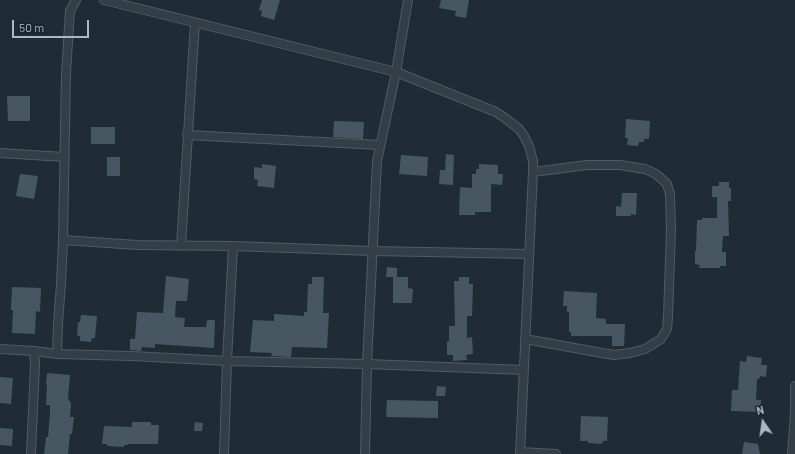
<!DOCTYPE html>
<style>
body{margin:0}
#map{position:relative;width:795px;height:454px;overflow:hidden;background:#1f2c35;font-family:Barlow,sans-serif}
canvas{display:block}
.north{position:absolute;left:743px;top:402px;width:40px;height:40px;-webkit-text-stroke:3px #18232a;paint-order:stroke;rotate:347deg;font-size:11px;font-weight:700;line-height:16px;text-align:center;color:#acb9c3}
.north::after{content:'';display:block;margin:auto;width:14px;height:18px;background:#acb9c3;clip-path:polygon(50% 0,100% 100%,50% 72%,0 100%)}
.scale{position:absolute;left:12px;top:20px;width:77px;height:18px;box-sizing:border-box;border:2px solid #acb9c3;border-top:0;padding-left:5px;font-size:12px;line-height:14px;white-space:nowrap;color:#acb9c3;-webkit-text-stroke:3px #18232a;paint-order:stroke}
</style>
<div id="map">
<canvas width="795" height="454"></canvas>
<div class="north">N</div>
<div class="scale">50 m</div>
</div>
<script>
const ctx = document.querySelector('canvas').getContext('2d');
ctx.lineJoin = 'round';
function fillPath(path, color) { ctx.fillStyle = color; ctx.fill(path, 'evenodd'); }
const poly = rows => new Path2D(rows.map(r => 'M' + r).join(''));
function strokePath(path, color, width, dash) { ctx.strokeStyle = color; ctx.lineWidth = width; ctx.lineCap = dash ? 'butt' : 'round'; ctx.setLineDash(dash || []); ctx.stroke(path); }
fillPath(poly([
 [262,0,280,0,274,20,261,16,262,11,259,10],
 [441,0,469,0,466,18,455,16,456,11,439,8],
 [7,96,30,96,30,121,8,121],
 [626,119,650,121,649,139,644,139,644,142,639,142,638,146,627,145,628,138,625,138],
 [334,121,364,122,363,139,333,137],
 [91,127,115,127,115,144,91,144],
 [446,154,454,155,453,185,439,184,440,170,445,170],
 [401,155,428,157,427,176,399,174],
 [107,157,120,157,120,176,107,176],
 [262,164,276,166,274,188,257,186,258,180,254,179,254,167,262,168],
 [479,164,498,165,498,174,503,174,502,185,491,184,491,212,475,212,475,215,459,215,460,187,472,188,472,174,476,174,476,169,479,169],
 [20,174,38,176,34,199,16,196],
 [719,182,729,182,729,188,731,188,731,201,728,201,729,236,723,236,722,252,726,252,726,266,720,266,720,268,699,268,700,265,695,264,695,251,696,251,697,220,702,220,702,218,717,218,717,197,712,197,712,186,719,186],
 [622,193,637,193,636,215,631,214,631,216,616,216,616,206,621,207],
 [387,267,397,268,397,277,408,277,408,288,413,289,412,303,393,303,393,277,386,277],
 [166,276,189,279,187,301,176,301,175,317,185,318,184,327,206,327,207,320,215,320,214,348,155,344,155,348,142,347,141,351,130,350,130,339,135,339,137,312,163,313],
 [312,277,324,277,323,313,329,313,327,348,292,347,291,357,271,356,272,353,250,352,253,320,274,321,274,314,304,316,304,312,307,312,308,284,312,284],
 [459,277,469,277,469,284,473,284,472,316,467,316,467,338,472,337,473,354,466,355,467,360,453,361,453,355,447,355,447,342,449,341,449,326,455,326,454,281,459,281],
 [12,287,41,288,40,312,36,311,35,334,12,333,13,310,11,310],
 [564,291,597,293,596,318,606,319,606,324,625,324,624,346,612,346,612,336,571,336,571,332,569,332,569,312,567,312,567,306,563,306],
 [81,315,97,316,95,338,92,338,91,342,80,341,80,336,77,336,78,322,80,322],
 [747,356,762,358,761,365,767,365,766,377,760,376,759,379,757,379,756,400,761,400,761,412,731,411,732,390,738,390,740,361,746,362],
 [47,373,70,375,68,399,71,403,70,417,74,417,72,434,70,434,68,454,44,454,46,437,48,437,50,413,50,405,46,405,47,384,46,384],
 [0,377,13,378,11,404,0,403],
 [437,386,446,387,445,396,436,396],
 [387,400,438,401,438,418,386,417],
 [581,416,608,417,607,441,603,441,602,444,588,443,588,441,580,441],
 [132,422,151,422,151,425,159,425,158,444,128,444,127,445,124,445,124,447,107,446,107,444,102,444,104,426,132,427],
 [195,422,203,423,202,431,194,431],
 [0,428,13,429,12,446,0,445],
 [744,442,758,444,760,454,742,454]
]), '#475761');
const street = poly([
 [104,0,396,72,496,112,505,118,519,129,524,136,529,146,533,161,533,172,520,454],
 [187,135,380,145],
 [0,153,64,157],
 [63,240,137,245,233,246,373,251,529,254],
 [181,246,195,23],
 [525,339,602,353,614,355,630,353,645,349,661,339,667,329,668,317,671,230,670,194,667,184,656,174,645,169,620,165,587,165,533,172],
 [0,349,34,351,57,354,132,356,227,361,367,364,524,370],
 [57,354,58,323,61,284,63,240,66,73,70,11,76,0],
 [795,413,795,386],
 [520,452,556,454],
 [31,454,35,364,34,351],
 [224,454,227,361,233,246],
 [365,454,367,364,377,161,396,72,408,0],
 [792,454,795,413]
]);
strokePath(street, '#505c64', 10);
strokePath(street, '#333e46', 8);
</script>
